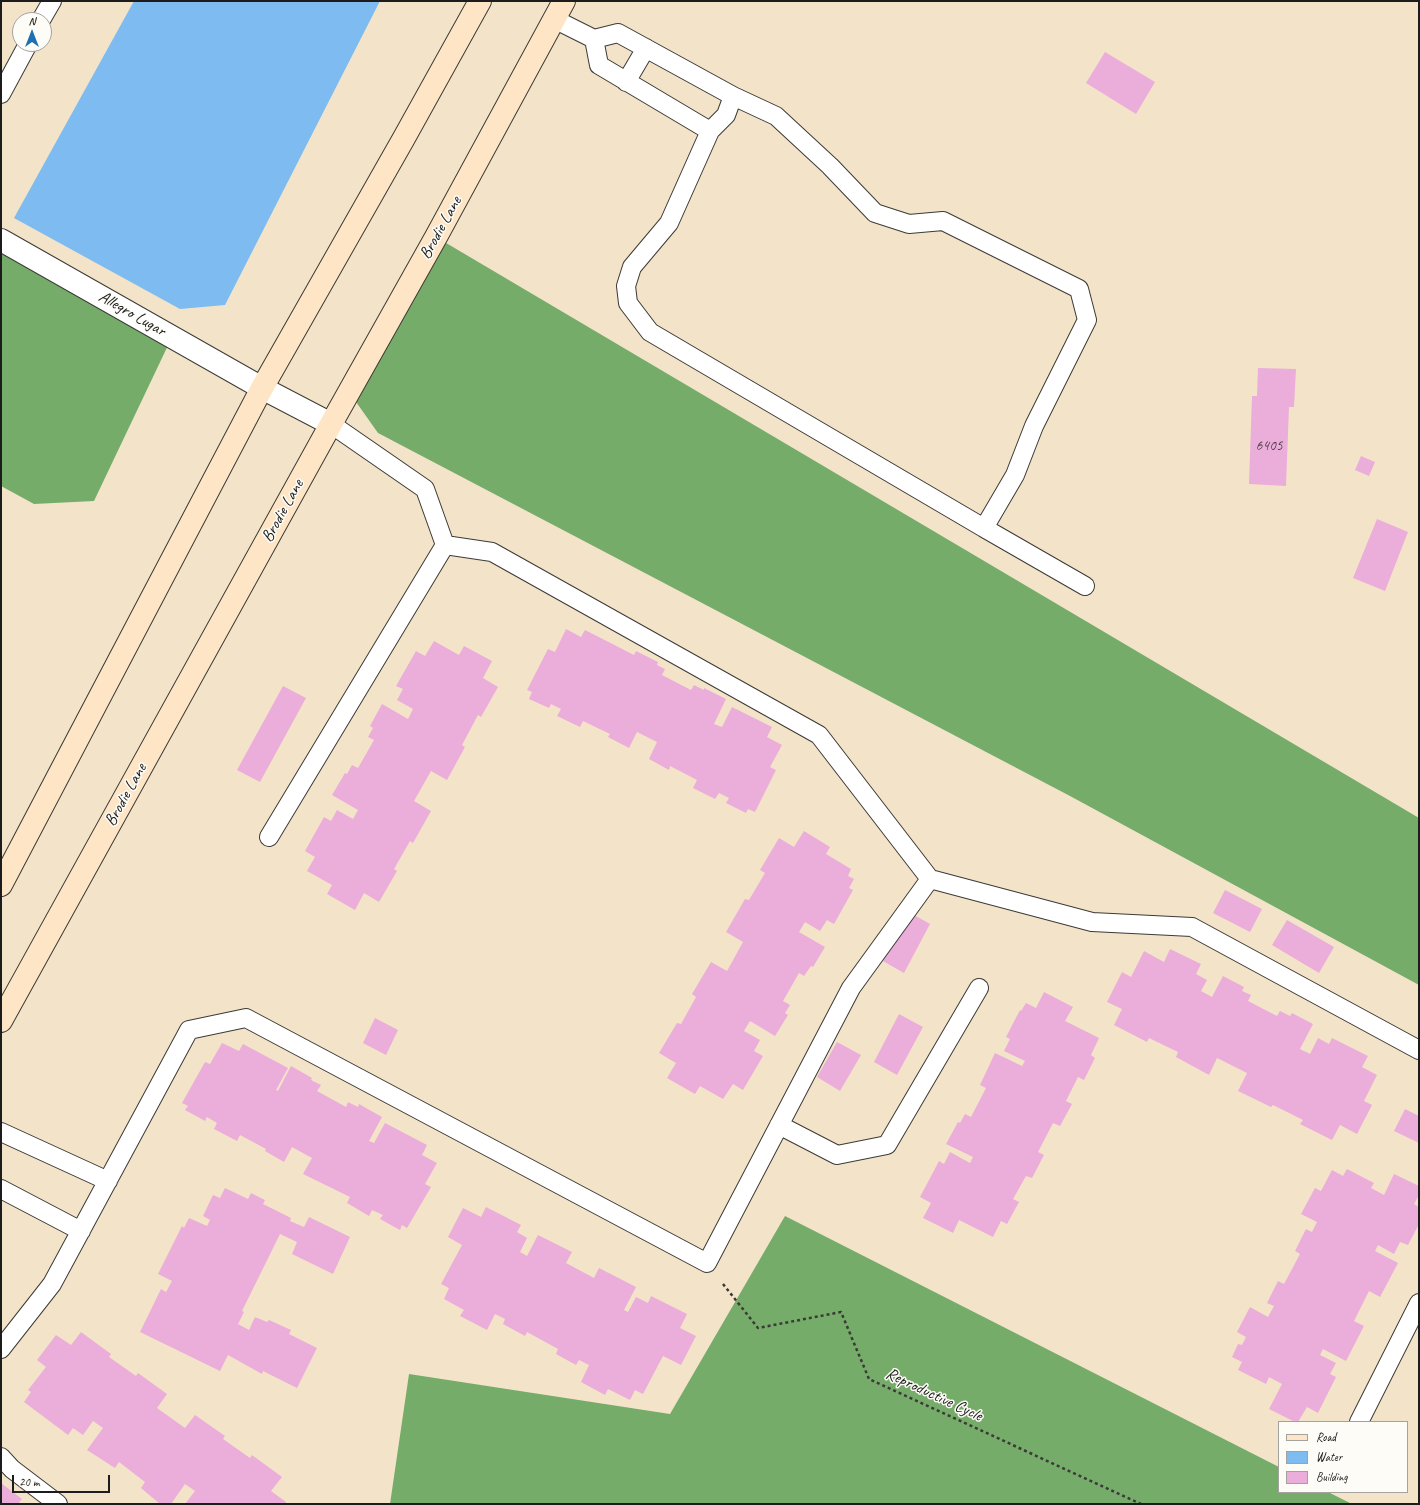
<!DOCTYPE html>
<style>
body{margin:0}
#map{position:relative;width:1420px;height:1505px;overflow:hidden;background:#f3e4c9;font-family:Caveat,sans-serif}
canvas{display:block}
.frame{position:absolute;inset:0;border:2px solid #1c1c1c;pointer-events:none}
.legend{position:absolute;left:1278px;top:1421px;width:130px;height:72px;box-sizing:border-box;background:#fdfcf7;border:1px solid #a3a29f;margin:0;padding:5px 7px;list-style:none;font-size:12px;color:#1c1c1c}
.legend li{display:flex;align-items:center;gap:8px;height:20px}
.legend b{width:20px;border:1px solid #a3a29f}
.north{position:absolute;left:12px;top:12px;width:40px;height:40px;box-sizing:border-box;background:#fdfcf7;border:1px solid #a3a29f;border-radius:50%;rotate:0deg;font-size:11px;font-weight:700;line-height:16px;text-align:center;color:#1c1c1c}
.north::after{content:'';display:block;margin:auto;width:14px;height:18px;background:#1f6fb2;clip-path:polygon(50% 0,100% 100%,50% 72%,0 100%)}
.scale{position:absolute;left:12px;top:1475px;width:98px;height:18px;box-sizing:border-box;border:2px solid #1c1c1c;border-top:0;padding-left:5px;font-size:12px;line-height:14px;white-space:nowrap;color:#1c1c1c;-webkit-text-stroke:3px #fdfcf7;paint-order:stroke}
</style>
<div id="map">
<canvas width="1420" height="1505"></canvas>
<div class="frame"></div>
<ul class="legend">
<li><b style="height:5px;background:#fee5c5"></b>Road</li>
<li><b style="height:11px;background:#7dbbf0"></b>Water</li>
<li><b style="height:11px;background:#ebadd9"></b>Building</li>
</ul>
<div class="north">N</div>
<div class="scale">20 m</div>
</div>
<script>
const ctx = document.querySelector('canvas').getContext('2d');
ctx.lineJoin = 'round';
function fillPath(path, color) { ctx.fillStyle = color; ctx.fill(path, 'evenodd'); }
const poly = rows => new Path2D(rows.map(r => 'M' + r).join(''));
function strokePath(path, color, width, dash) { ctx.strokeStyle = color; ctx.lineWidth = width; ctx.lineCap = dash ? 'butt' : 'round'; ctx.setLineDash(dash || []); ctx.stroke(path); }
function label(font, color, halo, rows, align = 'center') {
  ctx.font = font + ' Caveat,sans-serif'; ctx.lineWidth = 3; ctx.setLineDash([]); ctx.textBaseline = 'middle'; ctx.strokeStyle = halo; ctx.fillStyle = color; for (const [text, x, y, turn = 0] of rows) {
    ctx.save(); ctx.translate(x, y); ctx.rotate((+turn || 0) * Math.PI / 180); ctx.textAlign = isNaN(turn) ? turn : align; if (halo) ctx.strokeText(text, 0, 0); ctx.fillText(text, 0, 0); ctx.restore();
  }
}
fillPath(poly([
 [436,237,1419,818,1419,985,1070,796,378,433,349,392],
 [1,244,172,337,94,501,34,504,1,486],
 [785,1216,1279,1467,1279,1492,1328,1492,1352,1504,390,1504,409,1374,670,1414]
]), '#75ac6a');
fillPath(poly([
 [134,1,380,1,225,305,180,309,14,218]
]), '#7dbbf0');
fillPath(poly([
 [1105,52,1155,82,1136,114,1086,83],
 [1258,368,1296,369,1294,407,1289,407,1286,486,1249,484,1252,396,1257,396],
 [1361,456,1375,462,1369,476,1355,470],
 [1377,519,1408,532,1385,591,1353,578],
 [566,629,581,637,585,630,634,655,636,651,658,662,657,665,665,669,662,675,691,690,694,685,704,690,704,688,726,699,714,724,722,727,732,707,772,727,767,737,782,745,770,767,776,770,755,812,748,809,746,813,726,803,729,798,719,793,715,799,693,788,697,780,670,766,669,770,649,759,657,742,637,732,629,748,608,737,610,734,583,721,580,727,557,716,561,709,551,704,549,708,529,699,532,692,527,690,548,649,555,652],
 [434,641,459,655,464,646,492,661,483,678,498,687,481,717,478,715,462,745,465,747,447,780,431,771,414,801,431,811,413,843,410,841,394,869,397,871,379,902,364,893,355,910,327,894,332,885,307,871,315,857,305,851,324,817,331,821,337,810,353,819,358,810,332,795,345,773,347,774,352,765,358,768,374,740,368,737,373,728,370,726,382,704,408,719,413,709,397,700,403,689,396,686,416,651,425,656],
 [283,686,306,698,260,782,237,770],
 [804,831,830,847,826,854,851,869,848,876,854,879,849,888,853,890,834,924,827,920,820,931,805,922,799,932,825,947,813,967,811,966,804,976,799,973,783,1001,790,1005,785,1013,788,1015,775,1036,750,1021,744,1031,760,1040,754,1051,763,1056,743,1090,733,1084,723,1099,700,1086,695,1094,667,1078,676,1063,659,1053,677,1023,681,1024,696,997,692,994,711,962,727,971,743,942,726,932,745,899,749,900,765,873,760,870,779,838,794,847],
 [1225,890,1262,909,1250,932,1213,913],
 [907,911,930,924,904,973,881,960],
 [1287,920,1334,947,1319,973,1272,945],
 [1170,949,1201,964,1196,974,1207,980,1201,991,1212,997,1223,976,1244,987,1242,991,1251,995,1248,1001,1277,1016,1280,1011,1290,1016,1292,1013,1313,1024,1300,1049,1310,1054,1318,1038,1329,1044,1332,1038,1368,1056,1362,1067,1377,1075,1364,1101,1372,1105,1357,1134,1340,1125,1332,1140,1300,1124,1303,1120,1273,1105,1271,1107,1238,1091,1247,1073,1217,1058,1209,1075,1176,1057,1178,1052,1149,1038,1147,1042,1114,1025,1122,1009,1107,1002,1122,972,1131,977,1144,951,1164,962],
 [1044,992,1073,1007,1065,1021,1099,1038,1091,1055,1095,1058,1084,1080,1078,1077,1066,1101,1072,1104,1060,1126,1053,1123,1038,1152,1044,1155,1032,1178,1026,1176,1013,1199,1019,1202,1007,1224,1001,1221,993,1237,959,1220,953,1233,923,1218,931,1203,920,1197,939,1161,944,1164,950,1152,970,1163,973,1157,946,1144,958,1122,960,1123,965,1114,971,1117,986,1088,980,1085,995,1053,1022,1066,1025,1061,1004,1051,1010,1039,1006,1037,1020,1010,1021,1011,1026,1003,1036,1008],
 [899,1014,923,1027,897,1075,874,1062],
 [375,1018,398,1030,386,1055,363,1043],
 [837,1042,861,1055,840,1091,817,1077],
 [222,1043,239,1051,243,1044,288,1068,276,1090,278,1091,291,1066,312,1078,311,1080,321,1085,317,1091,346,1107,348,1102,358,1107,359,1104,382,1117,369,1141,374,1143,385,1123,427,1145,422,1155,437,1163,425,1184,431,1187,407,1228,402,1225,400,1230,380,1219,383,1215,372,1210,369,1216,347,1203,350,1197,303,1174,312,1158,292,1147,284,1162,265,1151,266,1149,240,1135,237,1141,214,1129,217,1123,207,1117,205,1121,185,1110,188,1106,182,1103,205,1062,210,1064],
 [1405,1109,1419,1116,1419,1143,1394,1131],
 [1347,1169,1374,1183,1371,1188,1384,1195,1394,1174,1419,1186,1419,1195,1414,1204,1419,1207,1419,1224,1408,1245,1400,1242,1394,1254,1378,1245,1375,1251,1398,1263,1380,1297,1369,1291,1354,1321,1364,1326,1346,1361,1323,1349,1320,1355,1336,1363,1330,1374,1336,1377,1318,1413,1307,1407,1298,1422,1295,1422,1269,1409,1282,1384,1269,1377,1266,1384,1238,1370,1242,1362,1232,1357,1238,1344,1242,1345,1246,1337,1237,1332,1250,1307,1268,1317,1274,1306,1267,1303,1278,1281,1284,1284,1300,1254,1295,1251,1306,1229,1312,1232,1317,1222,1301,1214,1315,1188,1321,1191,1332,1170,1343,1176],
 [225,1188,248,1199,251,1193,265,1200,263,1204,291,1218,290,1221,304,1227,309,1217,350,1237,333,1274,292,1254,297,1242,280,1234,242,1311,244,1312,238,1324,249,1330,255,1317,267,1322,269,1320,291,1330,289,1334,317,1348,297,1388,263,1371,262,1374,228,1355,220,1371,140,1332,161,1289,166,1292,172,1281,158,1274,182,1226,184,1228,189,1218,207,1226,210,1220,203,1216,213,1195,220,1198],
 [486,1207,521,1225,517,1232,527,1238,520,1252,527,1256,538,1235,572,1252,566,1263,594,1278,599,1268,636,1287,624,1310,628,1312,636,1297,648,1303,651,1296,687,1314,680,1328,696,1336,681,1365,663,1356,643,1394,635,1390,630,1400,608,1389,605,1395,581,1382,589,1365,579,1360,576,1365,556,1354,558,1349,527,1332,525,1336,503,1324,505,1319,495,1314,487,1330,460,1316,464,1310,444,1299,449,1288,441,1284,462,1245,448,1237,463,1208,481,1217],
 [81,1332,111,1354,109,1357,136,1376,138,1373,167,1394,157,1408,185,1428,195,1415,225,1436,223,1439,250,1458,252,1455,282,1477,271,1491,286,1502,285,1504,185,1504,195,1491,185,1484,171,1504,160,1504,141,1488,145,1482,119,1462,115,1468,87,1450,103,1428,93,1421,83,1435,73,1428,68,1435,24,1402,31,1392,28,1390,46,1367,37,1360,56,1335,71,1345],
 [1,1483,22,1499,18,1504,1,1504]
]), '#ebadd9');
const lane = poly([
 [554,19,594,39,618,33,733,96,776,116,830,166,875,213,909,224,943,221,1079,289,1087,320,1034,426,1015,475,984,528,650,332,628,303,626,286,632,267,669,223,710,131,726,115,733,96],
 [41,20,52,1],
 [594,39,599,65,710,131],
 [626,82,646,48],
 [1,94,28,44],
 [984,528,1085,586],
 [269,837,445,545],
 [930,879,1092,922,1192,927,1419,1050],
 [779,1125,837,1155,887,1145,979,988],
 [1,1132,108,1181],
 [1,1189,81,1231],
 [1,1349,52,1284,189,1030,246,1018,707,1263,851,988,930,879,819,735,492,552,445,545,425,489,331,424],
 [1359,1422,1419,1303],
 [1,1457,12,1469,58,1504]
]);
const street = poly([
 [1,240,262,388,331,424]
]);
const secondary = poly([
 [1,885,262,388,404,138,480,1],
 [1,1021,331,424,436,237,564,1]
]);
strokePath(lane, '#3c3a36', 20);
strokePath(street, '#3c3a36', 24);
strokePath(secondary, '#3c3a36', 24);
strokePath(poly([
 [723,1284,758,1328,841,1312,869,1379,1141,1504]
]), '#3c3a36', 2.5, [3, 3]);
strokePath(lane, '#fff', 18);
strokePath(street, '#fff', 22);
strokePath(secondary, '#fee5c5', 22);
label('15px', '#50404b', null, [
 ["6405",1269,446]
]);
label('17px', '#1c1c1c', '#fdfcf7', [
 ["Brodie Lane",441,228,-61],
 ["Allegro Lugar",132,314,30],
 ["Brodie Lane",283,511,-61],
 ["Brodie Lane",126,795,-61],
 ["Reproductive Cycle",934,1395,25]
]);
</script>
